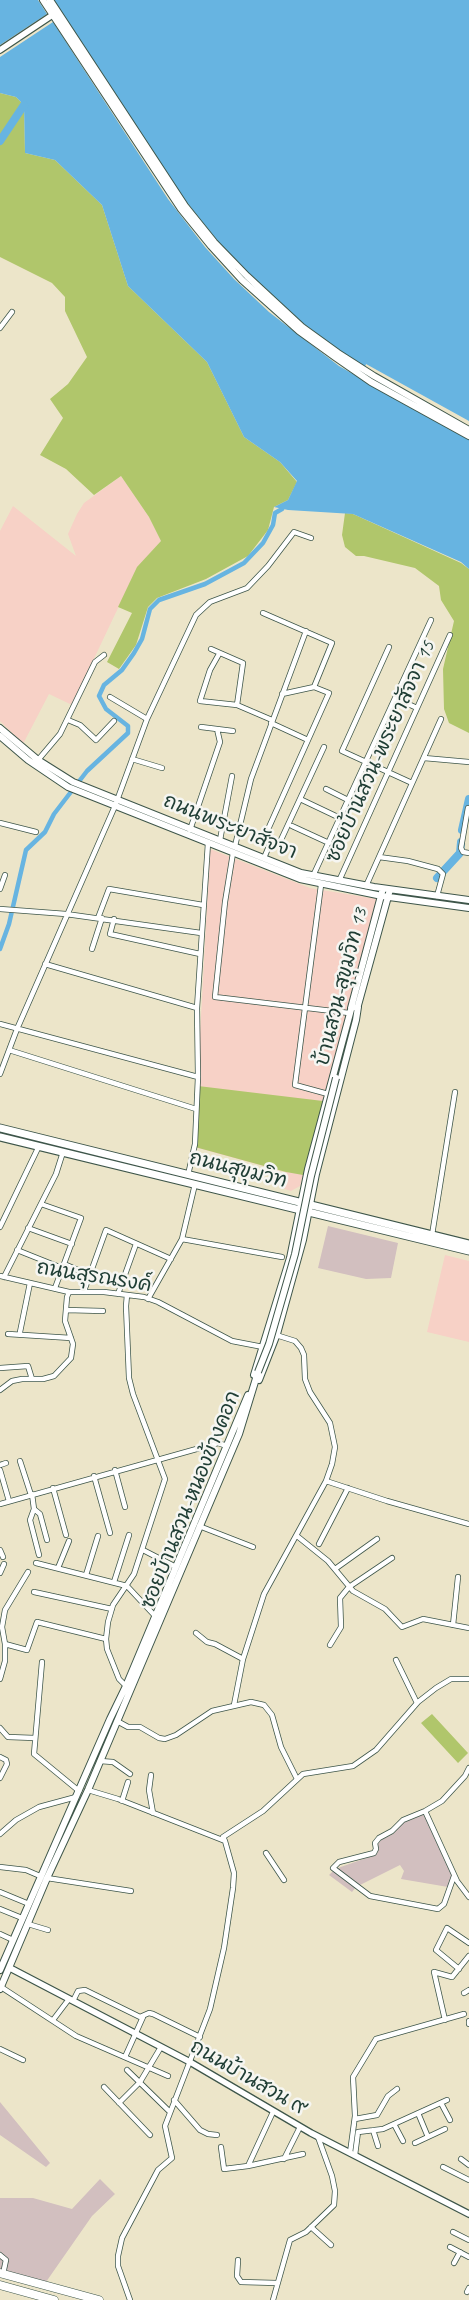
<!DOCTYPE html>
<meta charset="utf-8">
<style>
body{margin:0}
canvas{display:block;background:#ece5c9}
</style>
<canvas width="469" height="2300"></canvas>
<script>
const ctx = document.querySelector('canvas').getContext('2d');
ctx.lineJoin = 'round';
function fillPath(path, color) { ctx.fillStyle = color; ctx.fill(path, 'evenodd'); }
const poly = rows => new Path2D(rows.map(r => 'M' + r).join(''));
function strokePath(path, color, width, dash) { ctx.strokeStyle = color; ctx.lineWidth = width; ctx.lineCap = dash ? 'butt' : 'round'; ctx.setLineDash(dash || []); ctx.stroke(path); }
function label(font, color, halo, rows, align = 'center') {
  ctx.font = font + ' Caveat,"Playpen Sans Thai",sans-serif'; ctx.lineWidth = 5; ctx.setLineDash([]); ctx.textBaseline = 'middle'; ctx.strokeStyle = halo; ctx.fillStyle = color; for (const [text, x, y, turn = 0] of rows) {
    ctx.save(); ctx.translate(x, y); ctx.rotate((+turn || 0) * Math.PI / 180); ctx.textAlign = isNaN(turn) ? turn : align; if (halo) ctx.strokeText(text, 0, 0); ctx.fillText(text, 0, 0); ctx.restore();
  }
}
fillPath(poly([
 [121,476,149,517,161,541,137,568,72,705,49,694,23,744,0,721,0,531,13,506,76,556,68,534,77,514,84,503],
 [210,849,310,888,377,899,300,1186,291,1191,282,1188,285,1172,194,1147],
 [445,1255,469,1261,469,1342,427,1332]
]), '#f7d1c6');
fillPath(poly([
 [328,1226,398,1243,391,1278,366,1279,318,1268],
 [424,1814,452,1876,448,1887,401,1879,404,1871,400,1865,356,1887,352,1892,329,1875,335,1869,375,1855,378,1852,377,1845,381,1840,393,1834,403,1823],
 [0,2102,50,2163,46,2167,0,2135],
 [100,2179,115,2194,92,2216,46,2282,0,2269,0,2198,33,2198,72,2209]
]), '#d2bfbf');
fillPath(poly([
 [0,93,16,97,24,105,25,153,55,160,102,205,128,286,207,362,244,437,280,462,297,482,288,500,274,507,268,530,248,556,206,579,157,598,148,607,136,645,119,669,107,662,132,613,118,607,137,567,161,541,149,517,121,476,94,495,66,469,40,455,63,418,50,399,68,384,87,357,65,311,65,297,52,283,0,257],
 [345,513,353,514,461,563,469,569,469,733,449,723,444,709,443,669,454,621,441,600,439,586,415,568,364,556,356,556,345,547,342,535],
 [198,1086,323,1101,303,1175,286,1172,195,1147],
 [432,1714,468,1753,458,1763,421,1723]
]), '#b0c66b');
fillPath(poly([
 [0,0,469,0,469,569,461,562,353,514,288,510,274,507,288,500,297,481,280,462,244,437,207,362,128,286,102,205,55,160,25,153,24,105,16,97,0,93]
]), '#67b4e1');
fillPath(poly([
 [38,0,53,0,181,195,232,259,300,321,343,353,365,367,366,364,469,421,469,440,339,366,269,312,234,279,205,247,168,199,53,22,0,57,0,45,47,14]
]), '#ece5c9');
strokePath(poly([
 [0,949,9,924,26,850,45,832,54,814,87,771,128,733,128,726,106,709,99,696,104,685,122,670,134,653,142,639,150,609,159,600,205,584,244,563,263,543,273,525,275,513,282,509]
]), '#67b4e1', 4.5);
strokePath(poly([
 [0,141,24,105],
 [462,830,469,799],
 [437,878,460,853,461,842]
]), '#67b4e1', 8);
const minor = poly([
 [0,328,12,312],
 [263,613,332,643,314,687,329,693,308,740,271,723],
 [389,647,342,751,412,783],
 [211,649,243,663,237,705],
 [219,654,210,670,200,701,237,705,272,720],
 [282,694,314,687],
 [110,697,147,719],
 [395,698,417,708],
 [68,720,80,725,96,740,114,721],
 [201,727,233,731],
 [308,740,265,836,272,839,280,842,324,747],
 [424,758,469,762],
 [132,759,162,768],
 [38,760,60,734,95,662,104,655],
 [326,789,348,800],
 [300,799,340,818],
 [468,808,461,848,463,852,469,853],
 [0,823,36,832],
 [292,826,329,843],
 [190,830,220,742,217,729],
 [220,840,232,776],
 [235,846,251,779,306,631],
 [233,853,225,902,215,997,349,1013],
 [379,857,408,861,438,869,443,874,437,896],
 [264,858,272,839],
 [313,876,431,620],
 [339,881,450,635],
 [321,885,295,1085,328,1094],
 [366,886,441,719],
 [0,889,5,875],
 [0,909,66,914,201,933],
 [98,918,109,889,203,905],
 [114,919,110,934,200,954],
 [92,949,102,918],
 [45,964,197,1008],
 [0,1024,198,1077],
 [9,1050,196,1109],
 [0,1074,17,1029,115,806,147,719,196,615,210,602,247,588,268,566,294,532,311,538],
 [188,1175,195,1144,198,1077,197,1008,208,843],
 [41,1204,81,1218,55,1288],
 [0,1227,39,1146],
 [28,1228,72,1244],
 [432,1235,455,1092],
 [182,1239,282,1257],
 [17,1250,62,1268],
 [64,1264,90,1275],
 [0,1276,69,1292,104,1292,144,1297,158,1302,232,1341,263,1347],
 [4,1277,56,1174,63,1152],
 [84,1291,106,1230,171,1259],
 [118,1294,136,1244],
 [148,1299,182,1239,195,1184],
 [66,1310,103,1311],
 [20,1332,30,1283],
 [8,1334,71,1338],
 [0,1368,28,1366,32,1379],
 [0,1390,12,1381,22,1379,43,1379,54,1376,71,1358,73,1344,65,1321,67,1297,69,1292],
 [20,1461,31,1495],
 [0,1465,6,1463],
 [0,1470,9,1501],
 [115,1470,125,1507],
 [94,1476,110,1533],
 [326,1481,387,1501,469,1524],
 [53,1488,66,1535],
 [32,1494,34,1509,30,1520,39,1555],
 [0,1504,218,1443,227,1446],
 [34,1509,40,1514,47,1540],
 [199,1526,253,1547],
 [297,1536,328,1561,353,1591,385,1609,402,1627,423,1619,469,1628],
 [319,1544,348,1488],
 [0,1550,3,1557],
 [143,1550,176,1567],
 [36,1563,127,1586,156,1617],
 [58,1568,69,1541],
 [335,1569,377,1539],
 [28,1572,5,1610,2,1627,5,1644,27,1650,37,1622,106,1639],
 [0,1573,4,1564],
 [86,1575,98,1536],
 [114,1582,129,1535],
 [34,1592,112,1609],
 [453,1625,458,1577],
 [196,1633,207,1642,215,1644,243,1659],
 [330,1645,341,1627,340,1598,349,1587,392,1558],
 [396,1660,417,1703],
 [42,1662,34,1754,79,1791],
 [0,1679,5,1661,5,1644],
 [126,1686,119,1679,107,1649,106,1639,108,1622,113,1605,134,1574,165,1479,133,1394,129,1378,126,1306,127,1295],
 [234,1705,243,1659,264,1594,326,1481,332,1464,335,1447,330,1423,310,1392,305,1379,304,1355,301,1348,295,1341,276,1335],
 [117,1721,128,1727,140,1727,159,1738,165,1739,176,1735,212,1711,251,1702,264,1705,272,1715,281,1747,297,1779],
 [0,1728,8,1737,35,1738],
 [0,1757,6,1760,7,1764,0,1778],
 [100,1761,113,1762,130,1774],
 [151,1775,149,1790,153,1813],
 [88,1790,118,1799,225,1841,234,1873,233,1888,224,1948,210,2009,165,2126,172,2158,158,2170,122,2238,118,2256,118,2266,130,2300],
 [122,1801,128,1782],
 [425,1811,457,1881,469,1897],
 [0,1834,16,1820,39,1807,76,1797],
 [225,1841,223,1837,263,1811,303,1774,353,1766,376,1750,418,1702,436,1688,451,1679,469,1679],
 [266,1853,284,1880],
 [0,1867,26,1870,40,1876],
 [454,1876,444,1904,438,1909,370,1896,333,1868,339,1862,374,1853,376,1849,375,1843,379,1838,392,1831,403,1820,425,1811,442,1801,465,1776,469,1768],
 [47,1878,131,1891],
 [0,1892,29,1904],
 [0,1909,22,1918],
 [28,1924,48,1930],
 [0,1934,13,1940],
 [459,1969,436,1950,447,1928,469,1943],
 [1,1987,76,2036,168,2076],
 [464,1993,469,1990],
 [73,2001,78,1991,85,1990,140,2017,149,2013,153,2014,200,2037],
 [53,2020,69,1999],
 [445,2020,434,1972,452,1977,469,1956],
 [469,2021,469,2024],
 [0,2049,23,2060],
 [125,2057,143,2017],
 [127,2070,170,2112],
 [104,2087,150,2135],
 [174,2100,200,2130,208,2134,217,2135],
 [119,2103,140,2082,161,2047],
 [441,2103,450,2120],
 [273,2112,248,2166,303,2154],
 [418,2113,428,2137],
 [355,2119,377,2115,388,2096,397,2089],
 [394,2124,403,2141],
 [373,2130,378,2146],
 [415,2143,445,2129],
 [221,2147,224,2169,248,2166],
 [350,2153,355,2116,353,2077,376,2039,464,2014],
 [355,2155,358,2132,383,2129,447,2100],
 [284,2159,300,2127],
 [461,2159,469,2165],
 [443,2167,469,2180],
 [311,2227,331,2245],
 [453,2232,469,2240],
 [450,2247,469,2257],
 [0,2255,6,2260,3,2274],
 [238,2260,237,2276,241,2282,277,2283],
 [454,2263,460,2252],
 [467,2292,469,2288],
 [273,2300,290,2240,306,2232,334,2205,335,2191,332,2176,318,2137]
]);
const tertiary = poly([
 [0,50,57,12],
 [10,1968,190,2062,311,2133,469,2214]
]);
const secondary = poly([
 [43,0,181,209,211,246,242,280,299,331,335,357,371,382,469,436],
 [50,0,185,206,214,242,247,276,302,327,338,353,374,376,469,430],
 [0,728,38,760,73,782,301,873,374,887,469,900],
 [0,736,28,760,68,787,300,879,382,896,469,908],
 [351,1008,382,892],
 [357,1009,389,893],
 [254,1375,290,1258,308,1169,352,1006],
 [259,1380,277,1334,303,1240,316,1174,356,1020,358,1007],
 [0,1970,110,1719,126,1686,248,1395],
 [0,1989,47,1878,88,1790,239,1434,258,1372]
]);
const primary = poly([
 [0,1128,469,1244],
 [0,1137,469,1251]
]);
const trunk = poly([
 [0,2273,99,2300],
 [0,2285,54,2300]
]);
strokePath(minor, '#3e564a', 6);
strokePath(tertiary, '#3e564a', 8);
strokePath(secondary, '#3e564a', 8);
strokePath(primary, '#3e564a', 9);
strokePath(trunk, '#3e564a', 9);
strokePath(minor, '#fff', 4.5);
strokePath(tertiary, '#fff', 5.5);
strokePath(secondary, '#fff', 6);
strokePath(primary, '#fff', 7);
strokePath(trunk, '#fff', 8);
const secondaryBridge = poly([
 [258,1372,269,1344,295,1254,311,1176,336,1078]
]);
strokePath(secondaryBridge, '#3e564a', 8, []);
strokePath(secondaryBridge, '#fff', 6);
label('20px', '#1f3d34', '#f6f6f2', [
 ["ซอยบ้านสวน-พระยาสัจจา 15",381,752,-66],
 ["ถนนพระยาสัจจา",230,827,22],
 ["บ้านสวน-สุขุมวิท 13",342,987,-76],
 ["ถนนสุขุมวิท",238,1170,14],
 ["ถนนสุรณรงค์",94,1277,9],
 ["ซอยบ้านสวน-หนองข้างคอก",191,1500,-68],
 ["ถนนบ้านสวน ๙",248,2078,30]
]);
</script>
